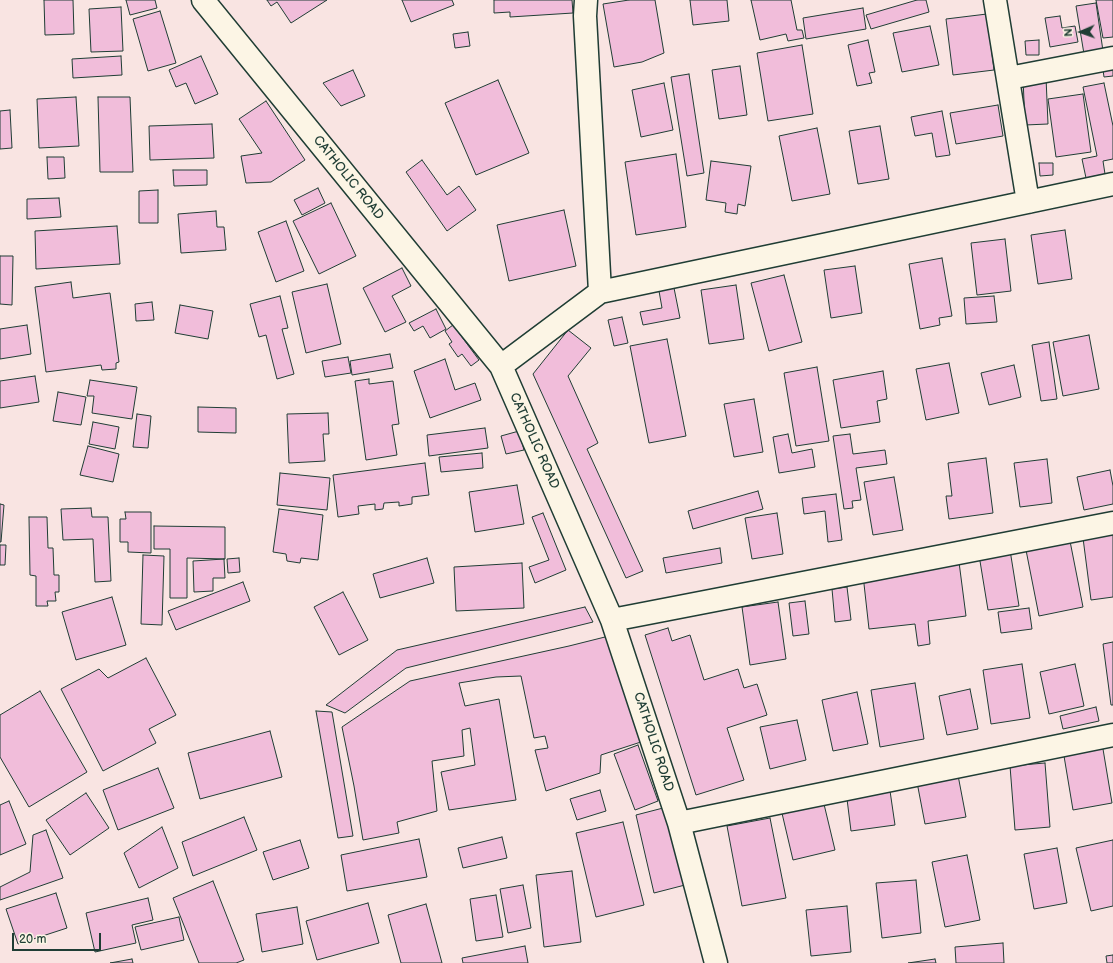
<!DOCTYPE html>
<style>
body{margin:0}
#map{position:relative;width:1113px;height:963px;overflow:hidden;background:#f9e4e2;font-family:"Balsamiq Sans",sans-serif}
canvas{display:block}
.north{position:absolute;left:1061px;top:12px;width:40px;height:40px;-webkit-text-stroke:3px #fcf5e5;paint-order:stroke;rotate:268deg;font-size:11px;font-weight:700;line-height:16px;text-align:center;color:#1f3d34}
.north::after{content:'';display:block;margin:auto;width:14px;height:18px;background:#1f3d34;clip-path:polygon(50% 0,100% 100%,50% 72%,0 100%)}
.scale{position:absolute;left:12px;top:933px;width:89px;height:18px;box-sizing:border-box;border:2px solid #1f3d34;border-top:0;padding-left:5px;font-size:12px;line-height:14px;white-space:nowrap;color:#1f3d34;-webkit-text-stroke:3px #fcf5e5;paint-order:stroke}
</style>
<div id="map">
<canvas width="1113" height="963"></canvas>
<div class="north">N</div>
<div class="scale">20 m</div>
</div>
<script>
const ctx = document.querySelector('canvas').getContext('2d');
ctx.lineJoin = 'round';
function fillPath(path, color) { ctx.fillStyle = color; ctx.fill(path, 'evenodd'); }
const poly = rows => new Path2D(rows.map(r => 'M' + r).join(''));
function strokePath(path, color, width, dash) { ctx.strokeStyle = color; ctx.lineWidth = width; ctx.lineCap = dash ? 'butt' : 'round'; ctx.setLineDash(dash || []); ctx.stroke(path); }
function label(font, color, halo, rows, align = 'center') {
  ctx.font = font + ' "Balsamiq Sans",sans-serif'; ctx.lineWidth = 3; ctx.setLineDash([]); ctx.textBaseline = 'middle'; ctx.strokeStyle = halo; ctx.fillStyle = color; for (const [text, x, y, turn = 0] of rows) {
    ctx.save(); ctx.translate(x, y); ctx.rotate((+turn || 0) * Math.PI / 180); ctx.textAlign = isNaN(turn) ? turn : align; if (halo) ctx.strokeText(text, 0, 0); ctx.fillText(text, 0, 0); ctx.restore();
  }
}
const building = poly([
 [44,0,73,0,74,34,45,35,44,0],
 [126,0,155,0,157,8,130,15,126,0],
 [267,0,327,0,291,23,277,2,271,6,267,0],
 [402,0,452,0,454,5,411,22,402,0],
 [494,0,572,0,573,13,510,17,510,12,494,13,494,0],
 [629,0,655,0,664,53,642,62,614,67,603,4,629,0],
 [690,0,727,0,729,21,693,25,690,0],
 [751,0,791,0,797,30,802,30,804,38,788,41,786,34,760,40,751,0],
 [917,0,926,0,929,12,871,29,866,15,917,0],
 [1096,0,1113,0,1113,37,1103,38,1096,0],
 [1096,3,1103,51,1084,54,1076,6,1096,3],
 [121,7,123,51,91,52,89,9,121,7],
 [863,8,866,29,806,39,803,18,863,8],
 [160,11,176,63,148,71,133,19,160,11],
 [987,14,994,70,953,75,946,19,987,14],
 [1060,16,1062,28,1075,26,1078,42,1050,47,1045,18,1060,16],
 [930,26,939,65,902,72,893,33,930,26],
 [468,32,470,46,455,48,453,34,468,32],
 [868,40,875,72,869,73,872,83,857,86,848,45,868,40],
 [1039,40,1039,55,1026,55,1025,41,1039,40],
 [802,45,813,114,768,121,757,53,802,45],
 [121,56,122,75,73,78,72,59,121,56],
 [201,56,218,94,195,104,186,83,176,87,169,70,201,56],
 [1113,61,1113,76,1104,77,1102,63,1113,61],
 [740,66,747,115,719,119,712,70,740,66],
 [353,70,365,96,341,106,323,83,353,70],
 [689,74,704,173,687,176,671,77,689,74],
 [1046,77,1048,124,1025,125,1023,78,1046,77],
 [498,80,529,153,476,175,445,103,498,80],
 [664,83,673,130,641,137,632,90,664,83],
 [1104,83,1113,126,1113,159,1103,161,1105,174,1086,178,1082,159,1097,156,1083,87,1104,83],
 [1083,94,1091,152,1056,157,1048,99,1083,94],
 [76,97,79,146,39,148,37,99,76,97],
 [98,97,130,97,133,172,100,172,98,97],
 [266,101,305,160,271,182,246,183,241,156,262,153,239,119,266,101],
 [998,105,1003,136,956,144,950,113,998,105],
 [10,110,12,148,0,149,0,111,10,110],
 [942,111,950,155,936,157,932,133,915,136,911,117,942,111],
 [212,124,214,158,150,160,149,126,212,124],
 [880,126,889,179,858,184,849,131,880,126],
 [817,128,830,194,792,201,779,136,817,128],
 [676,154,686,227,636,235,625,162,676,154],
 [47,157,64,157,65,178,48,179,47,157],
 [422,160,447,195,459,186,476,210,447,231,406,172,422,160],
 [711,161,751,166,745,206,738,204,737,214,725,212,726,203,706,200,711,161],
 [1039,163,1053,163,1053,175,1040,176,1039,163],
 [173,170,207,170,207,185,174,186,173,170],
 [318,188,325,203,302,215,294,200,318,188],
 [158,190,158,223,139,223,139,191,158,190],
 [59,198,61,217,27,219,27,199,59,198],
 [331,203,356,256,319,274,293,221,331,203],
 [564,210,576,266,509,281,497,225,564,210],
 [216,211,217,227,224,227,226,250,181,253,178,214,216,211],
 [286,221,304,271,276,282,258,232,286,221],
 [117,226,120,264,36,269,35,231,117,226],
 [1065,230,1072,279,1038,284,1031,235,1065,230],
 [1005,239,1011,291,977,295,971,243,1005,239],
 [0,256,13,256,12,305,0,304,0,256],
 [942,258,952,316,939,318,940,325,920,329,909,264,942,258],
 [855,266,862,313,831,318,824,270,855,266],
 [402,268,411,286,392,296,406,322,385,332,363,288,402,268],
 [784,275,802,342,769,351,751,283,784,275],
 [71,282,73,298,110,293,119,362,116,363,116,369,102,370,101,365,46,372,35,287,71,282],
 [327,284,341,344,306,353,292,292,327,284],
 [736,285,744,339,709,344,701,290,736,285],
 [674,288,680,318,643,325,640,312,662,308,659,291,674,288],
 [280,296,288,328,282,329,294,374,277,379,266,335,259,337,250,304,280,296],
 [994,296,997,322,966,324,964,298,994,296],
 [152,302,154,320,136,321,135,304,152,302],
 [180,305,213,311,208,339,175,333,180,305],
 [436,309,446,329,430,338,423,326,414,331,409,323,436,309],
 [622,317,628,343,614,346,608,320,622,317],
 [27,325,31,354,0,359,0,329,27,325],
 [453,325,479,360,471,366,462,354,458,357,449,344,452,342,445,331,453,325],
 [568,330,591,348,568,376,598,443,587,449,643,571,626,578,533,374,568,330],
 [1089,335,1099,389,1063,396,1053,342,1089,335],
 [667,339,686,436,649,443,630,346,667,339],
 [1049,342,1057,399,1041,401,1032,345,1049,342],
 [390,354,393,368,352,375,350,361,390,354],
 [348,357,351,373,325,377,322,361,348,357],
 [445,359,455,390,475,383,481,400,430,418,414,371,445,359],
 [949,363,959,413,926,420,916,369,949,363],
 [1014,365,1021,397,989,405,981,373,1014,365],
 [817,367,829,441,796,446,784,373,817,367],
 [883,371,887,399,877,401,880,422,841,428,833,380,883,371],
 [35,376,39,402,0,408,0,381,35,376],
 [369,379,369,384,393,381,399,424,392,425,397,455,366,460,355,381,369,379],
 [90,380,137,387,132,419,92,413,94,396,87,396,90,380],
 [58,392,86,397,81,425,53,421,58,392],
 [754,399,763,452,734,457,724,404,754,399],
 [198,407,236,408,236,433,198,432,198,407],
 [328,413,329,434,323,434,325,461,289,463,287,414,328,413],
 [137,414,151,416,148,448,133,447,137,414],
 [93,422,119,427,115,449,89,444,93,422],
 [485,428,488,448,429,456,427,435,485,428],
 [519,431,524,450,506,454,501,436,519,431],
 [788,434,792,453,812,449,815,467,779,473,773,437,788,434],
 [850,434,853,454,885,450,887,464,856,468,861,500,852,501,853,508,844,509,833,436,850,434],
 [88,446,119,454,113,482,80,475,88,446],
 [482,453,483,468,441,472,439,457,482,453],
 [986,458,993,513,949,519,946,496,952,496,948,463,986,458],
 [1047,459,1052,503,1020,507,1014,463,1047,459],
 [425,463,429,495,412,497,412,504,399,506,399,502,384,503,383,509,375,510,375,504,358,506,359,514,338,517,333,475,425,463],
 [1110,470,1113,486,1113,504,1084,510,1077,477,1110,470],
 [280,473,330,478,327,510,277,505,280,473],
 [894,477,903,530,873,535,864,482,894,477],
 [517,485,524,524,475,532,469,492,517,485],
 [758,491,763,509,693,529,688,511,758,491],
 [836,494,842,540,828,542,825,511,804,514,802,498,836,494],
 [0,504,4,505,1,542,0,542,0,504],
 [91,508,92,517,108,517,111,581,95,582,93,539,63,540,61,509,91,508],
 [279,509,323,515,318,560,301,558,300,563,287,561,286,554,273,552,279,509],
 [125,512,151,512,151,553,128,552,128,542,120,542,120,519,126,519,125,512],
 [543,513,566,570,535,583,529,567,549,560,532,517,543,513],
 [777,513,783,554,752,559,745,518,777,513],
 [29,517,47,517,48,548,53,548,54,575,59,575,59,592,55,592,56,601,47,601,48,606,36,606,36,576,30,575,29,517],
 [154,526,225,527,225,559,187,558,187,598,170,598,170,549,154,549,154,526],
 [1113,534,1113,597,1091,600,1083,538,1113,534],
 [1069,536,1083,607,1039,616,1025,545,1069,536],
 [0,545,6,545,5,565,0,565,0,545],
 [720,548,722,563,666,573,663,558,720,548],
 [1010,550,1019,606,988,610,979,555,1010,550],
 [143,555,164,556,162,625,141,624,143,555],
 [239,558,240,572,228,573,227,559,239,558],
 [427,558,434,583,380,598,373,574,427,558],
 [224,559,225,578,213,578,213,591,194,592,193,561,224,559],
 [959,562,966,616,928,621,930,644,918,646,915,624,869,629,863,575,959,562],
 [522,563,524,608,456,611,454,567,522,563],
 [243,582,250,601,176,630,168,611,243,582],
 [847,587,851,620,835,622,832,589,847,587],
 [343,592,368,640,339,655,314,607,343,592],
 [112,597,126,645,76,660,62,612,112,597],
 [805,601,809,634,793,636,789,603,805,601],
 [778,602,786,659,750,665,742,607,778,602],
 [585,607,593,622,406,668,345,713,326,705,397,650,585,607],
 [1029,608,1032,629,1001,633,998,612,1029,608],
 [668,628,672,641,690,635,704,680,738,669,744,688,757,684,767,715,727,728,744,780,696,795,645,635,668,628],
 [613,635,647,740,601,755,600,773,546,791,535,750,548,748,545,736,534,738,521,676,496,677,459,683,465,706,499,699,516,800,449,810,441,772,475,765,470,728,462,730,464,756,432,761,437,811,397,822,399,833,363,840,354,786,342,727,410,681,569,646,613,635],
 [1113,642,1113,705,1111,705,1103,644,1113,642],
 [146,658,176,715,149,729,156,743,103,771,61,689,99,669,108,678,146,658],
 [1022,664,1030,718,991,724,983,670,1022,664],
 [1075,664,1084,706,1049,714,1040,672,1075,664],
 [915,683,924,739,880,747,871,690,915,683],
 [970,689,978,729,947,735,939,696,970,689],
 [40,691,87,772,29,807,0,757,0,715,40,691],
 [857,692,868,744,833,751,822,700,857,692],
 [1096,707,1099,721,1063,729,1060,716,1096,707],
 [316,711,332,712,353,836,338,838,316,711],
 [797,720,806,760,770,769,760,727,797,720],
 [270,731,282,777,200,799,188,753,270,731],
 [1102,743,1112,803,1073,810,1063,750,1102,743],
 [638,745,658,801,635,810,614,754,638,745],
 [1045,763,1050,827,1015,830,1010,766,1045,763],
 [158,768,174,808,118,830,103,790,158,768],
 [957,770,966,817,925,824,916,777,957,770],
 [889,784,895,825,851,831,846,791,889,784],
 [600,790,606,811,577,820,570,799,600,790],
 [86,793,109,828,70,855,46,820,86,793],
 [823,800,835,850,793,860,781,809,823,800],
 [9,801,26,844,0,855,0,805,9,801],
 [667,807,685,885,654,893,636,815,667,807],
 [244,817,257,850,193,876,182,842,244,817],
 [770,818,786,898,742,906,727,826,770,818],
 [623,822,644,905,596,917,576,833,623,822],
 [162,827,178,868,139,888,124,853,162,827],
 [46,830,63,878,0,900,0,887,30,872,33,835,46,830],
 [502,837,507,858,463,868,458,848,502,837],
 [419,839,427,877,347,891,341,855,419,839],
 [300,840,309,868,273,880,263,852,300,840],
 [1113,840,1113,906,1091,911,1076,848,1113,840],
 [1057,848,1067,903,1034,909,1024,854,1057,848],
 [967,855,980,920,945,927,932,862,967,855],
 [572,871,581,942,544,947,536,875,572,871],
 [916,880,921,933,882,938,876,883,916,880],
 [213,881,244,960,236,963,199,963,173,898,213,881],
 [523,885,531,928,508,933,500,889,523,885],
 [56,893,67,928,18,944,6,909,56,893],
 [496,895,503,937,476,941,470,899,496,895],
 [148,898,153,920,132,925,136,943,95,952,86,913,148,898],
 [368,903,379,943,317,960,306,921,368,903],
 [426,904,442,963,401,963,388,915,426,904],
 [847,906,851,952,811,956,806,910,847,906],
 [297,907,303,944,262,952,256,914,297,907],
 [179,917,184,940,141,950,135,927,179,917],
 [1003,943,1004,963,956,963,955,947,1003,943],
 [525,946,528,963,463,963,462,958,525,946],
 [1113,955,1113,963,1107,963,1106,956,1113,955],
 [132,959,133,963,110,963,132,959],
 [935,959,936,963,908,963,935,959]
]);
fillPath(building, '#f1bdda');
strokePath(building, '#1f3d34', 1);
const minor = poly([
 [203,0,501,366,612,620,679,823,716,963],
 [586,0,585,16,600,292],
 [995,0,1028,202],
 [1009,78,1113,58],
 [501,366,600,292,1113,184],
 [612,620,1113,523],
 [679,823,1113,735]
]);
strokePath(minor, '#1f3d34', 25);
strokePath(minor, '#fcf5e5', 22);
label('13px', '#1f3d34', '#fcf5e5', [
 ["CATHOLIC ROAD",348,178,51],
 ["CATHOLIC ROAD",534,441,66],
 ["CATHOLIC ROAD",653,742,72]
]);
</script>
